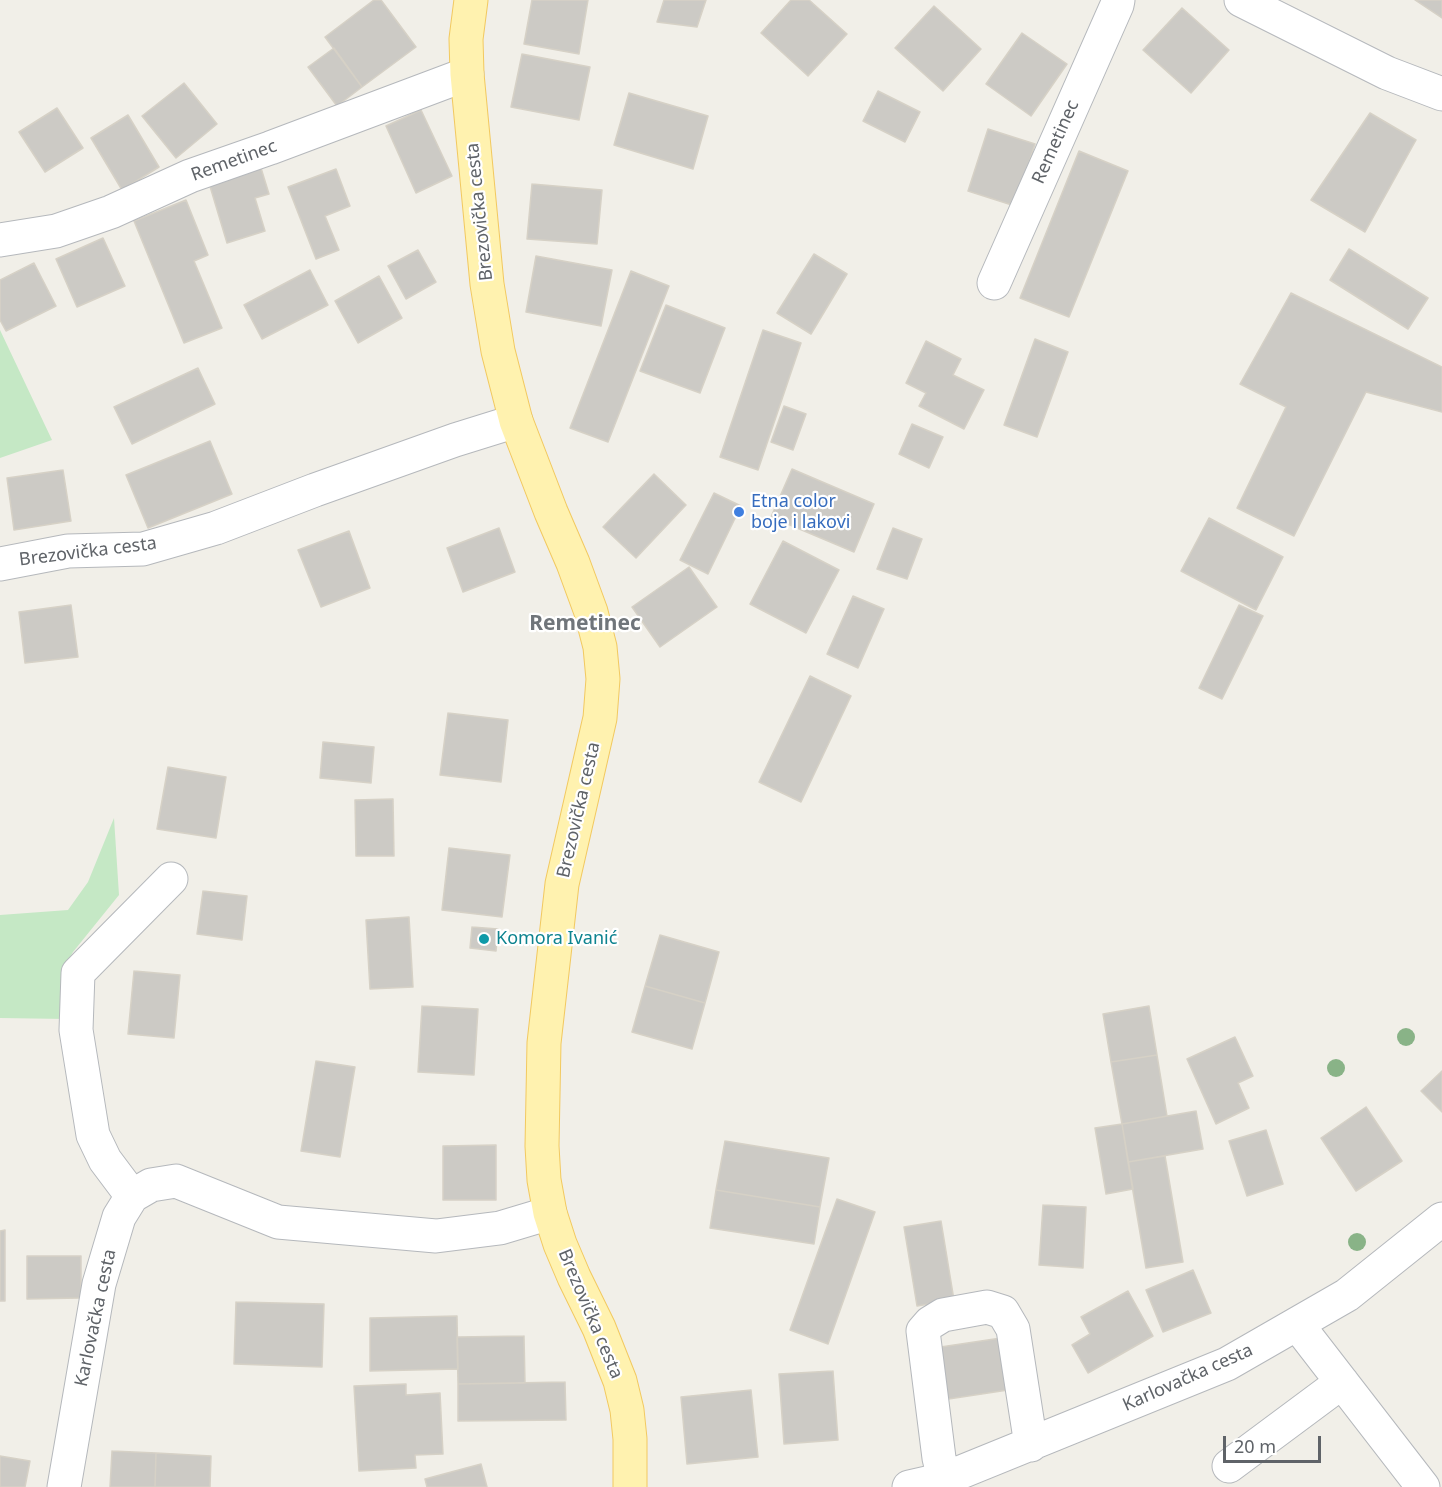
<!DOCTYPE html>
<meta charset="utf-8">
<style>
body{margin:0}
#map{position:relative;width:1442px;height:1487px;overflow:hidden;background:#f1efe8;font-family:"Noto Sans",sans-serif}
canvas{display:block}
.scale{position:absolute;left:1223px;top:1436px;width:98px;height:27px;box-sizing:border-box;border:3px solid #5f6368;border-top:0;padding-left:8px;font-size:18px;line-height:21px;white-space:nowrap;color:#5f6368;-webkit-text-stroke:4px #fff;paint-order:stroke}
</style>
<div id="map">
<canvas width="1442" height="1487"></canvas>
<div class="scale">20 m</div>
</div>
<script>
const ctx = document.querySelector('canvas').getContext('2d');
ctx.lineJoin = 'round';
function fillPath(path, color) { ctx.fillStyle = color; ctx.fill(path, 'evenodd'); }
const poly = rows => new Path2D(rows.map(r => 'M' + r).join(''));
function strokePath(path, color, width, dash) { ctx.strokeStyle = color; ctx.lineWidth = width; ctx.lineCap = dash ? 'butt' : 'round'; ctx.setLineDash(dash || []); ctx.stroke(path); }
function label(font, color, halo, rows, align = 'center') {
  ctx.font = font + ' "Noto Sans",sans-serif'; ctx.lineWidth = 4.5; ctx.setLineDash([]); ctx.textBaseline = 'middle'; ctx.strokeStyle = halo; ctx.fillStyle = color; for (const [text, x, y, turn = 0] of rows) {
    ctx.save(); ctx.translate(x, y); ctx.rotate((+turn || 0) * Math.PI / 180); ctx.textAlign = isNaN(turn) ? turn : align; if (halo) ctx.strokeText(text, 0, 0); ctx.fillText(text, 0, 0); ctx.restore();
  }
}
fillPath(poly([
 [0,330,52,440,0,458],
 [114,818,119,895,73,952,63,970,67,1019,0,1018,0,915,68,910,88,882]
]), '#c5e8c5');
const building = poly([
 [374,0,381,0,416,47,362,87,325,37,374,0],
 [532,0,588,0,579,54,524,44,532,0],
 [664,0,706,0,697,27,657,22,664,0],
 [791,0,809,0,847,34,808,76,761,33,791,0],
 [1415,0,1442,0,1442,18,1415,0],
 [934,6,981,49,943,91,895,48,934,6],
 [1182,8,1229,50,1191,93,1143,50,1182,8],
 [1022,33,1067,64,1031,116,986,84,1022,33],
 [334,48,362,87,337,106,308,67,334,48],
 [522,54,590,67,579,120,511,107,522,54],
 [184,83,217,124,176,158,142,116,184,83],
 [878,91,920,112,905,142,863,121,878,91],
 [629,93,708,116,693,169,614,145,629,93],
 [57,108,83,148,45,172,19,132,57,108],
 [421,110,452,176,416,193,386,126,421,110],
 [1370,113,1416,140,1365,232,1311,200,1370,113],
 [128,115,159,167,122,190,91,138,128,115],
 [988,129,1035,144,1015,206,968,191,988,129],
 [1079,151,1128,171,1069,317,1020,298,1079,151],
 [261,168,269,194,255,198,265,231,227,243,209,183,261,168],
 [336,169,350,206,325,216,339,250,316,259,288,187,336,169],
 [532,184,602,190,597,244,527,239,532,184],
 [186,200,208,255,194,261,222,328,184,343,134,221,186,200],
 [103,238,125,286,77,307,56,259,103,238],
 [1349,249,1428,298,1408,329,1330,280,1349,249],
 [418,250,436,282,406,299,388,266,418,250],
 [814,254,847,274,811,334,777,313,814,254],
 [536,256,612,270,601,326,526,312,536,256],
 [34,263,56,306,6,331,0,320,0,280,34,263],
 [310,270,328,305,262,339,244,305,310,270],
 [631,271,669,286,608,442,570,428,631,271],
 [379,276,402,318,358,343,335,301,379,276],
 [1291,293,1442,367,1442,412,1366,392,1294,536,1237,508,1286,407,1240,384,1291,293],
 [666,305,725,328,700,393,640,371,666,305],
 [763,330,801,343,758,470,720,457,763,330],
 [1035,339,1068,352,1037,437,1004,425,1035,339],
 [926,341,961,359,953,375,984,390,964,429,919,406,926,393,906,383,926,341],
 [198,368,215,404,132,444,114,407,198,368],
 [784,406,806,414,793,450,771,442,784,406],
 [912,424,943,437,929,468,899,454,912,424],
 [210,441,232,494,148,528,126,475,210,441],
 [792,469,874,504,854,552,771,517,792,469],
 [63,470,71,521,14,530,7,478,63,470],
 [654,474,686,505,636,558,603,527,654,474],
 [714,493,741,506,708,574,680,560,714,493],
 [1209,518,1283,557,1256,610,1181,571,1209,518],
 [499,528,515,572,463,592,447,548,499,528],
 [893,528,922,539,907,579,877,569,893,528],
 [349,531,370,588,321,607,298,550,349,531],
 [783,541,839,570,806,633,750,604,783,541],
 [689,567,717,607,660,647,632,607,689,567],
 [853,596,884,609,858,668,827,654,853,596],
 [71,605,78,657,25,663,19,612,71,605],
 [1239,605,1263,616,1222,699,1199,688,1239,605],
 [810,676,851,696,801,802,759,782,810,676],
 [448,713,508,720,501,782,440,775,448,713],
 [323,742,374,747,371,783,320,778,323,742],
 [168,767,226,777,216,838,157,829,168,767],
 [393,799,394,856,356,856,355,800,393,799],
 [449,848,510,855,502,917,442,910,449,848],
 [203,891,247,896,242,940,197,934,203,891],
 [409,917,413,987,370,989,366,920,409,917],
 [472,927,498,929,496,951,470,948,472,927],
 [660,935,719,952,705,1003,645,986,660,935],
 [134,971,180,975,174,1038,128,1034,134,971],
 [645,986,705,1003,692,1049,632,1032,645,986],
 [422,1006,478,1009,474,1075,418,1072,422,1006],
 [1149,1006,1157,1055,1111,1062,1103,1014,1149,1006],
 [1235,1037,1253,1076,1238,1083,1249,1108,1216,1124,1187,1059,1235,1037],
 [1157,1055,1167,1116,1122,1124,1111,1062,1157,1055],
 [316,1061,355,1067,340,1157,301,1151,316,1061],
 [1442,1071,1442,1112,1421,1091,1442,1071],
 [1366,1107,1402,1161,1356,1191,1321,1138,1366,1107],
 [1196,1111,1203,1149,1128,1162,1122,1124,1196,1111],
 [1122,1124,1133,1189,1106,1194,1095,1128,1122,1124],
 [1266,1130,1283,1184,1247,1196,1229,1141,1266,1130],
 [725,1141,829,1158,820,1207,716,1190,725,1141],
 [496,1145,496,1200,443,1200,443,1146,496,1145],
 [1165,1156,1183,1262,1146,1268,1128,1162,1165,1156],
 [716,1190,820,1207,814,1244,710,1228,716,1190],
 [837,1199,875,1212,828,1344,790,1330,837,1199],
 [1043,1205,1086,1207,1083,1268,1039,1265,1043,1205],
 [941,1221,954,1300,917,1306,904,1227,941,1221],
 [5,1230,5,1301,0,1301,0,1231,5,1230],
 [27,1256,81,1256,81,1298,27,1299,27,1256],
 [1193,1270,1211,1313,1163,1332,1146,1290,1193,1270],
 [1128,1291,1153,1336,1088,1373,1072,1345,1090,1334,1081,1317,1128,1291],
 [236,1302,324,1304,322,1367,234,1364,236,1302],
 [457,1316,458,1369,370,1371,370,1318,457,1316],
 [524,1336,525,1383,458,1384,457,1337,524,1336],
 [1001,1338,1008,1390,942,1400,934,1348,1001,1338],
 [833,1371,838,1440,784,1444,779,1374,833,1371],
 [565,1382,566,1420,458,1421,458,1384,565,1382],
 [406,1384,406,1395,440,1393,443,1454,415,1455,416,1468,359,1471,354,1386,406,1384],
 [751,1390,758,1457,687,1464,681,1397,751,1390],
 [112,1451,156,1453,155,1487,110,1487,112,1451],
 [156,1453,211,1456,210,1487,155,1487,156,1453],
 [0,1456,30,1461,25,1487,0,1487,0,1456],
 [481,1464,487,1487,427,1487,425,1479,481,1464]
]);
fillPath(building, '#cccac5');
strokePath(building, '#d6d1c6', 1.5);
const minor = poly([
 [1241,0,1387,73,1442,94],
 [0,240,56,231,111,212,190,176,270,148,467,74],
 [994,283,1117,5,1118,0],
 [0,564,68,551,143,549,216,528,315,490,455,440,516,421],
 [132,1196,151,1185,176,1181,278,1222,436,1236,500,1228,550,1213],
 [1297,1324,1423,1487],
 [1229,1466,1342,1382],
 [944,1479,939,1458,923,1331,930,1323,943,1315,987,1307,1003,1312,1013,1329,1031,1445],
 [64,1487,99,1284,119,1217,132,1196,105,1160,93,1135,76,1030,78,973,171,879],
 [909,1487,944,1479,1227,1364,1347,1295,1442,1219]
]);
const major = poly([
 [471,0,466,39,467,74,487,284,498,351,516,421,551,512,573,563,591,612,600,647,603,679,600,718,562,884,544,1043,542,1146,544,1180,550,1213,560,1244,574,1277,599,1328,620,1381,627,1410,630,1439,630,1487]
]);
strokePath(minor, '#b5b8bc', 35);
strokePath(major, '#f2c960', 35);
strokePath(minor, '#fff', 33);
strokePath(major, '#fff2af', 33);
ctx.fillStyle = '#89b387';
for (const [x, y] of [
 [1406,1037],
 [1336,1068],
 [1357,1242]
]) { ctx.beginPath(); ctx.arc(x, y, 9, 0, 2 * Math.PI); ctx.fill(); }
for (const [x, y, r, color] of [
 [739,512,6,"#3f7fe0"],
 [484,939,6,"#0f9aa8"]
]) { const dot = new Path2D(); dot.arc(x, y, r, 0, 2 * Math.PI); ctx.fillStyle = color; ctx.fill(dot); strokePath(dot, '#fff', 2); }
label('18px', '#5f6368', '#fff', [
 ["Remetinec",1056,142,-66],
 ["Remetinec",234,161,-20],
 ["Brezovička cesta",480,212,-96],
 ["Brezovička cesta",88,552,-7],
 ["Brezovička cesta",579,810,-77],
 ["Brezovička cesta",590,1314,67],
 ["Karlovačka cesta",96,1318,-78],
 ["Karlovačka cesta",1188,1378,-24]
]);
label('18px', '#366cbe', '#fff', [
 ["Etna color",751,502],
 ["boje i lakovi",751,523]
], 'left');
label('18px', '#0d838f', '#fff', [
 ["Komora Ivanić",496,939]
], 'left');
label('bold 21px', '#70757a', '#fff', [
 ["Remetinec",585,624]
]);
</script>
